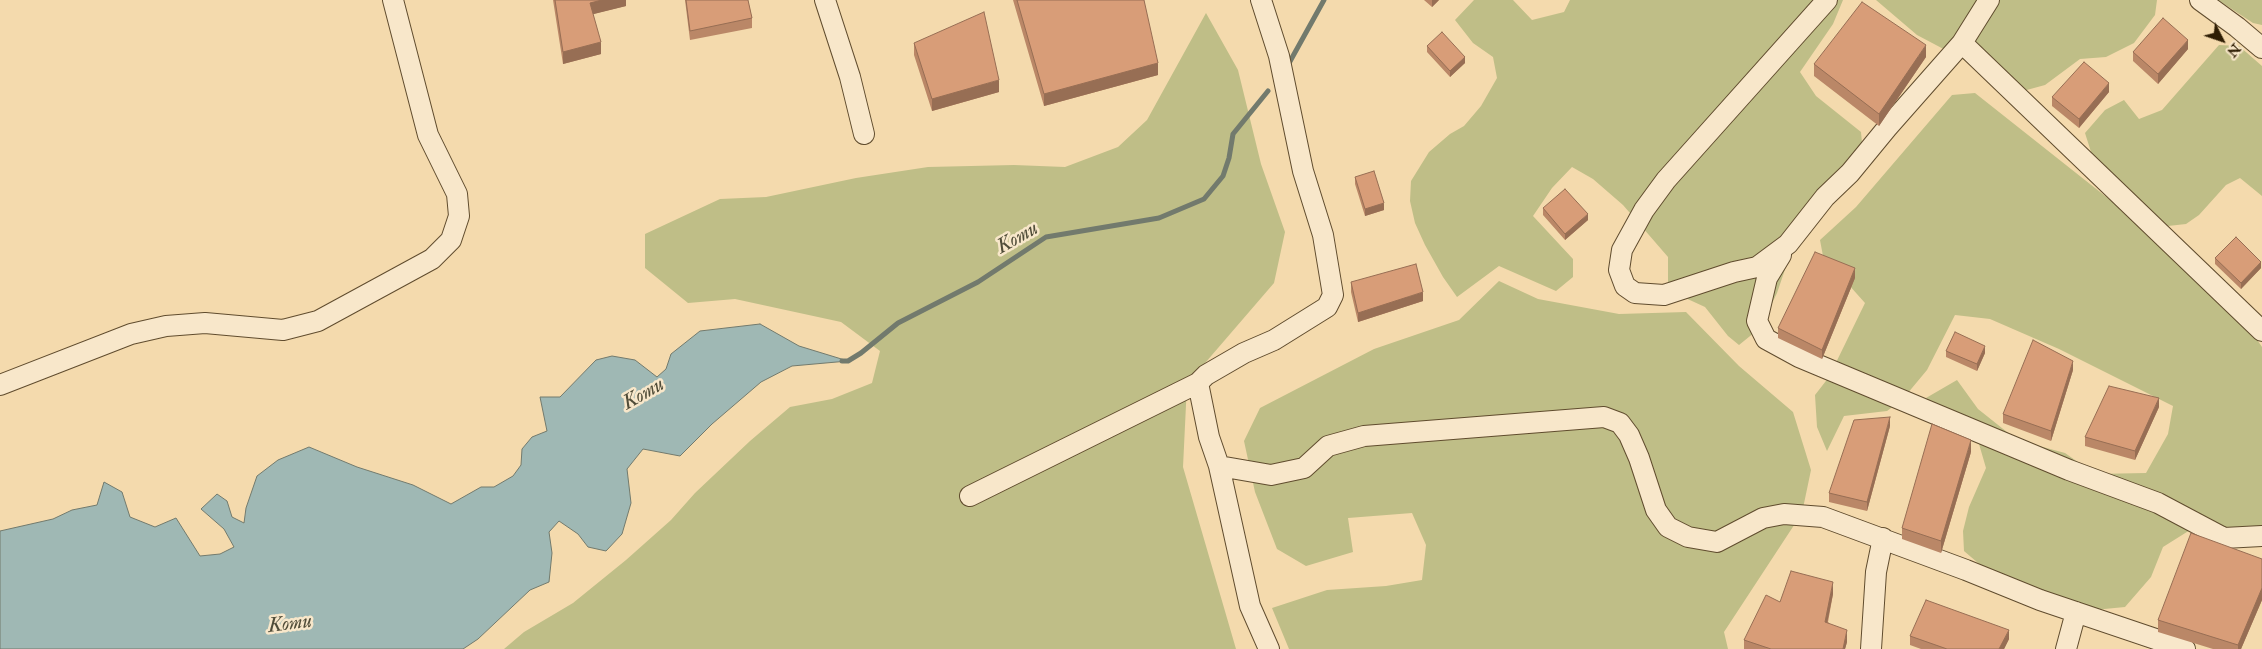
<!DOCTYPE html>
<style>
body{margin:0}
#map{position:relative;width:2262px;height:649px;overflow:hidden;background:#f4daad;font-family:"IM FELL Double Pica",serif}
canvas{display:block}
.north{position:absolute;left:2197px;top:15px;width:50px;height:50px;-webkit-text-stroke:4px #f8e7ca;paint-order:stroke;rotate:131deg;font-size:14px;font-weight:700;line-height:20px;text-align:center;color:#2e1d03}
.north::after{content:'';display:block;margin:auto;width:18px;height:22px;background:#2e1d03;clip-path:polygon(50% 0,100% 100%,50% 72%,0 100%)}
</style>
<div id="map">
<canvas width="2262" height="649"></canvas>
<div class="north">N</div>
</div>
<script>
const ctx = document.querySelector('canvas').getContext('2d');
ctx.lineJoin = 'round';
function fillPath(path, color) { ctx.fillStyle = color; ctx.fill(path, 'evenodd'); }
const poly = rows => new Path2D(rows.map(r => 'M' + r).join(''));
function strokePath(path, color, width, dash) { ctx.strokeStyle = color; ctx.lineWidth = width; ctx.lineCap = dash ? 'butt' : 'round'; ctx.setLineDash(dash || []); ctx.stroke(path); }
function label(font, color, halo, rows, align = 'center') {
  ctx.font = font + ' "IM FELL Double Pica",serif'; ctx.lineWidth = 5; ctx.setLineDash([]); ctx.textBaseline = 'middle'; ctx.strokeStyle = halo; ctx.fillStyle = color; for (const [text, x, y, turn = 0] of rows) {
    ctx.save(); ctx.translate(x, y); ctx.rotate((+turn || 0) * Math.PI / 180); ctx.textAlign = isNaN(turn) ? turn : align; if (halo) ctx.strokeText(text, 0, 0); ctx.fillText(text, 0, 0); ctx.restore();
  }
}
fillPath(poly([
 [1474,0,1513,0,1532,20,1564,12,1570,0,1843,0,1833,24,1800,72,1816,96,1861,132,1863,154,1794,243,1777,293,1760,328,1739,345,1728,336,1705,307,1668,290,1668,257,1623,205,1593,179,1572,167,1552,188,1533,216,1573,259,1573,277,1556,291,1499,266,1457,297,1443,277,1425,245,1415,223,1410,201,1411,181,1429,152,1450,134,1464,126,1481,106,1497,78,1493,57,1473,43,1455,20],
 [1876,0,2157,0,2155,15,2134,43,2106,57,2080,59,2045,85,2023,91,1917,35],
 [2218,0,2262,0,2262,25,2253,23],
 [1206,13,1238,70,1261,164,1285,232,1274,283,1187,384,1183,467,1236,649,504,649,524,632,573,603,626,560,671,520,695,493,750,441,790,407,832,399,872,383,880,351,841,322,735,299,688,303,645,268,645,234,720,199,766,197,856,178,928,167,1014,165,1065,167,1118,147,1147,120],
 [2219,45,2239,46,2262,66,2262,196,2240,178,2226,185,2199,215,2186,224,2168,226,2092,155,2085,133,2105,110,2124,100,2139,119,2162,110],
 [1975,93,2119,207,2249,328,2262,347,2262,544,2256,539,2206,520,2163,547,2151,577,2125,607,2094,610,2005,586,1964,551,1963,531,1969,507,1986,468,1979,444,1948,430,1926,398,1957,380,1978,409,2017,440,2065,453,2095,474,2146,473,2168,434,2173,406,2059,349,1990,319,1955,315,1927,370,1902,400,1887,411,1844,416,1827,451,1817,427,1815,395,1829,377,1865,303,1823,256,1820,240,1856,207,1952,95],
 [1499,281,1538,299,1619,314,1686,312,1739,366,1793,412,1811,470,1802,513,1724,632,1728,649,1289,649,1272,608,1327,590,1386,586,1422,580,1426,545,1412,513,1348,518,1353,552,1306,566,1277,549,1255,492,1244,441,1260,408,1374,349,1459,320]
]), '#bfbe87');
const water = poly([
 [760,324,799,346,848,361,792,366,761,382,712,424,680,456,643,449,627,469,631,503,622,534,606,551,588,547,578,534,559,521,549,532,552,553,549,582,530,590,478,639,463,649,0,649,0,531,53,519,72,510,97,505,104,482,122,492,130,517,155,527,176,518,200,556,220,554,234,547,224,529,201,509,217,494,227,501,232,517,244,523,246,508,257,476,278,460,309,447,357,467,413,485,451,504,481,487,494,487,513,476,521,465,522,449,532,437,547,431,540,397,560,397,596,360,612,356,635,360,657,377,666,369,671,354,700,331,760,324]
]);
fillPath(water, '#9fb8b4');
strokePath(water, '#727a6d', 1);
strokePath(poly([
 [1288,65,1324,0],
 [842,361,848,361,861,353,898,323,978,282,1046,237,1159,218,1204,199,1223,176,1229,158,1233,134,1268,91]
]), '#727a6d', 5);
const minor = poly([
 [825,0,850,77,864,134],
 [1261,0,1279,56,1303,171,1323,235,1333,295,1327,307,1274,340,1244,353,1206,375,1198,383,1209,437,1219,466,1250,606,1269,649],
 [1827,0,1666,180,1644,210,1622,250,1619,270,1625,286,1635,293,1664,295,1734,272,1757,267,1788,244,1825,197,1850,173,1887,128,1962,43,1989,0],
 [2200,0,2237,27,2262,48],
 [1962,43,2262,331],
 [1781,255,1767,278,1757,321,1766,339,1799,357,2069,470,2158,503,2224,538,2262,536],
 [0,385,131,334,166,326,205,323,283,330,318,321,432,259,451,240,459,216,457,194,428,135,393,0],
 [1219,466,1271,475,1304,468,1328,446,1364,436,1604,417,1620,423,1629,435,1639,458,1656,510,1668,527,1688,537,1717,542,1763,518,1784,514,1823,517,1966,570,2040,600,2185,649],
 [970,496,1198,383],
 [1871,649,1876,572,1883,538],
 [2066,649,2076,612]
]);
strokePath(minor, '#604c2e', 22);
strokePath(minor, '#f8e7ca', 20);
fillPath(poly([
 [553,0,626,0,626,6,593,14,601,54,563,64],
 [685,0,748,0,752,18,752,28,690,40],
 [1013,0,1144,0,1158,75,1044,106],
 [1424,0,1439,0,1432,7],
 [914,43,999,92,932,111,914,55],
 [1427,46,1465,63,1450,77,1427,52],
 [2188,49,2158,84,2133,61,2133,52],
 [1926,57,1879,126,1814,76,1814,64],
 [2109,92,2079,128,2052,106,2052,97],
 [1355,177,1384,210,1365,216,1355,184],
 [1543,208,1588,220,1565,240,1543,215],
 [2215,258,2261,268,2241,289,2215,264],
 [1855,278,1822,359,1778,338,1778,328],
 [1351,282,1423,301,1358,322,1351,292],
 [1946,351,1985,353,1977,371,1946,357],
 [2073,370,2051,441,2003,423,2003,414],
 [2159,407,2135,460,2085,446,2085,437],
 [1890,426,1867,511,1829,502,1829,493],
 [1971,452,1941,553,1902,539,1902,528],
 [2262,559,2262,600,2241,649,2213,649,2158,632,2158,620],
 [1833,594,1828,622,1847,642,1845,649,1744,649,1744,640,1780,602],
 [1910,636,2009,639,2004,649,1921,649,1910,645]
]), '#ba8767');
fillPath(poly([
 [602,0,626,0,626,6,590,15,590,3],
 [1432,0,1439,0,1432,7],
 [2188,40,2188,49,2158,84,2158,74],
 [601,42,601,54,563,64,563,52],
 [1926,45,1926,57,1879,126,1879,114],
 [1465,57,1465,63,1450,77,1450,71],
 [1158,63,1158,75,1044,106,1044,94],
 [999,80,999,92,932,111,932,99],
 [2109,83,2109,92,2079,128,2079,119],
 [1384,203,1384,210,1365,216,1365,209],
 [1588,214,1588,220,1565,240,1565,234],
 [2261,262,2261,268,2241,289,2241,283],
 [1855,268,1855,278,1822,359,1822,350],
 [1423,292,1423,301,1358,322,1358,313],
 [1985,346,1985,353,1977,371,1977,364],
 [2073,361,2073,370,2051,441,2051,431],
 [2159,398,2159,407,2135,460,2135,451],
 [1890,417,1890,426,1867,511,1867,502],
 [1971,440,1971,452,1941,553,1941,541],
 [1833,582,1833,594,1825,633,1825,622],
 [2262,588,2262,600,2241,649,2238,649,2238,645],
 [1847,630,1847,642,1845,649,1843,649],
 [2009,630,2009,639,2004,649,1999,649]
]), '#976e54');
const building = poly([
 [555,0,602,0,590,3,601,42,563,52,555,0],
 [686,0,748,0,752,18,690,31,686,0],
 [1017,0,1144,0,1158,63,1044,94,1017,0],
 [1862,2,1926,45,1879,114,1814,64,1862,2],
 [984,12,999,80,932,99,914,43,984,12],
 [2163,18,2188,40,2158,74,2133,52,2163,18],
 [1442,32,1465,57,1450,71,1427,46,1442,32],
 [2084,62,2109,83,2079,119,2052,97,2084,62],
 [1374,171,1384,203,1365,209,1355,177,1374,171],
 [1565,189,1588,214,1565,234,1543,208,1565,189],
 [2236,237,2261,262,2241,283,2215,258,2236,237],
 [1815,252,1855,268,1822,350,1778,328,1815,252],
 [1416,264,1423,292,1358,313,1351,282,1416,264],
 [1955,332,1985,346,1977,364,1946,351,1955,332],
 [2033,340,2073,361,2051,431,2003,414,2033,340],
 [2109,386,2159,398,2135,451,2085,437,2109,386],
 [1890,417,1867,502,1829,493,1854,420,1890,417],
 [1932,424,1971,440,1941,541,1902,528,1932,424],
 [2191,533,2262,559,2262,588,2238,645,2158,620,2191,533],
 [1791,571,1833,582,1825,622,1847,630,1843,649,1771,649,1744,640,1766,595,1780,602,1791,571],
 [1926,600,2009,630,1999,649,1947,649,1910,636,1926,600]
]);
fillPath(building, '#d89d78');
strokePath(building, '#976e54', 1);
label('italic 20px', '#504c38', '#f8e7ca', [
 ["Komu",1018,239,-30],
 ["Komu",644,395,-30],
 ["Komu",290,625,-7]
]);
</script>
